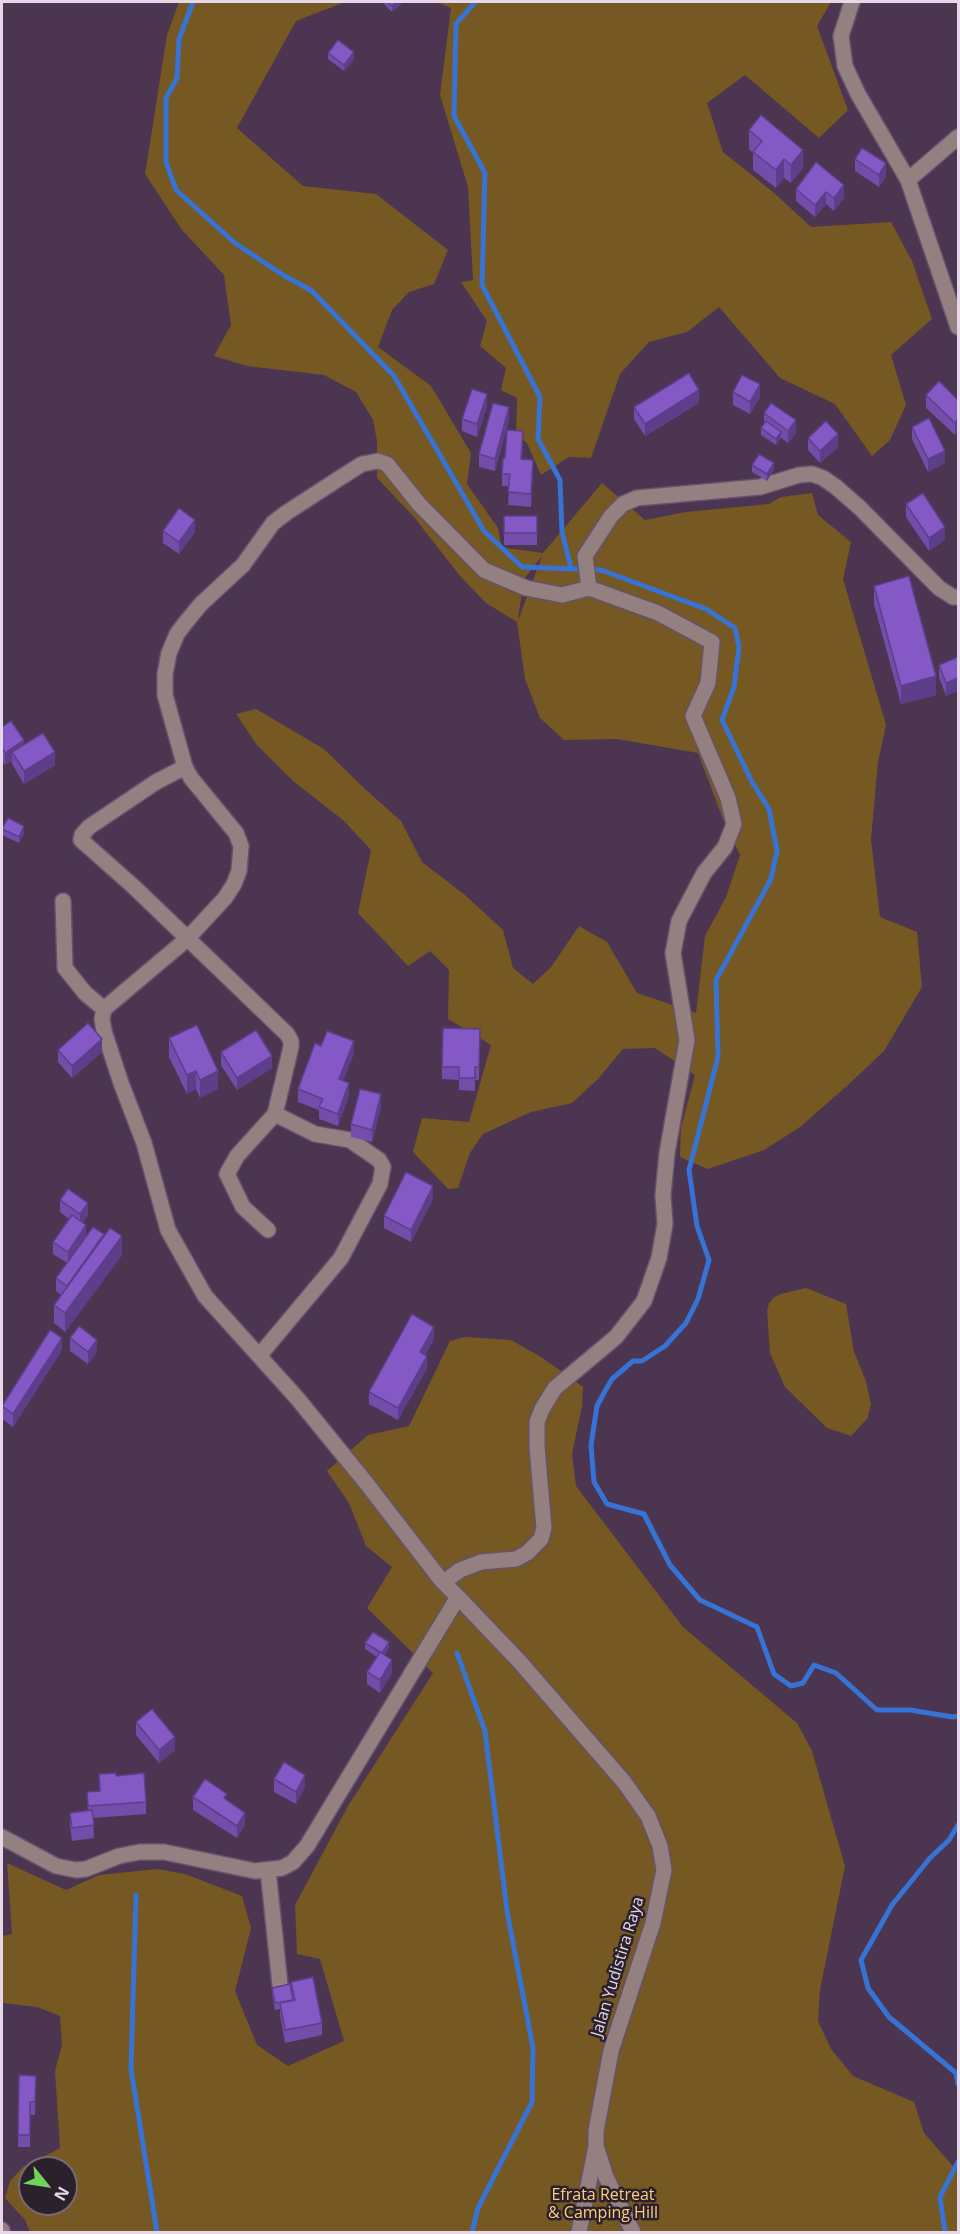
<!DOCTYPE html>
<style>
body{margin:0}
#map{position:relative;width:960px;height:2234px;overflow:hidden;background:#4b3550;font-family:"Open Sans",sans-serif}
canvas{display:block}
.frame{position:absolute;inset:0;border:3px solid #e6d8e9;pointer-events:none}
.north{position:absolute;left:18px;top:2156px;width:60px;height:60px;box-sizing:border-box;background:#2b212d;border:2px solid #766a78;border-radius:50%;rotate:120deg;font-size:16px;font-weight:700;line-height:24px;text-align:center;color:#e6d8e9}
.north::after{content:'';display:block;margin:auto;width:21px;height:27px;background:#74d25b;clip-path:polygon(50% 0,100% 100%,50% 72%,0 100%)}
</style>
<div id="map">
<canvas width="960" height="2234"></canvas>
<div class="frame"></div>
<div class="north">N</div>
</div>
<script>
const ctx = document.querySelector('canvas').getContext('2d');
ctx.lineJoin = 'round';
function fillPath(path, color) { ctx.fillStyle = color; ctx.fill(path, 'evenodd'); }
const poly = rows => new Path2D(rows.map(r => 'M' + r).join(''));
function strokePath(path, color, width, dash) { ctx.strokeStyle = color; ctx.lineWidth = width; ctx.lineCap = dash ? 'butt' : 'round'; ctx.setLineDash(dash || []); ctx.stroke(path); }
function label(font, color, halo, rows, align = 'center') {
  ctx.font = font + ' "Open Sans",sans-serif'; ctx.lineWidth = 5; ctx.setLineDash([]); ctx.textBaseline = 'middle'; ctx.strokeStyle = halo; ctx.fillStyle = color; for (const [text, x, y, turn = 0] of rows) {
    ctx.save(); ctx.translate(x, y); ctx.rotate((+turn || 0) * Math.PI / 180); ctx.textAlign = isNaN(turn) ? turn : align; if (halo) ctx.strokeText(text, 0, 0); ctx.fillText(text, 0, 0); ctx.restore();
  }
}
fillPath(poly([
 [179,2,345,2,296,21,237,128,303,186,376,194,448,250,434,284,409,292,392,310,378,347,431,386,471,453,467,484,498,528,501,544,506,548,543,553,602,483,645,520,686,512,769,504,781,497,812,493,818,515,851,542,843,579,886,725,878,762,871,839,880,917,917,932,922,987,884,1051,848,1085,800,1127,764,1150,708,1169,680,1157,681,1128,695,1075,655,1048,623,1049,598,1079,572,1103,531,1112,483,1134,470,1153,458,1188,448,1189,413,1152,422,1118,469,1122,491,1045,448,1019,449,970,430,951,408,966,358,913,371,850,344,821,293,781,257,745,236,714,256,709,324,749,365,789,401,821,422,862,465,895,503,930,513,968,533,984,551,967,579,926,607,942,637,993,696,1013,705,936,726,897,740,855,722,817,698,753,617,739,564,740,540,718,525,679,517,622,486,603,460,576,414,517,377,478,377,441,373,420,356,392,324,375,247,366,214,356,231,325,224,275,182,230,145,174,167,35],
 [542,556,519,618,518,618,524,579],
 [436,2,831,2,817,26,848,110,819,138,745,75,707,103,723,152,773,192,811,227,891,222,912,261,932,319,891,355,906,405,890,440,872,456,835,404,780,378,719,307,687,332,649,342,620,374,591,458,569,457,541,475,527,443,516,434,517,398,501,390,506,368,480,346,487,321,461,282,473,280,468,187,440,95,451,8],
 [806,1288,846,1304,854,1352,866,1381,871,1405,867,1419,851,1436,827,1428,785,1387,770,1353,767,1311,769,1303,774,1297,781,1294],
 [465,1337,511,1340,541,1357,583,1387,582,1406,572,1454,576,1486,683,1627,797,1723,812,1751,845,1866,820,1990,818,2021,831,2049,853,2076,914,2102,924,2133,958,2172,958,2232,30,2232,25,2220,5,2198,10,2181,23,2167,60,2148,55,2071,62,2045,60,2016,37,2007,2,2003,2,1936,12,1934,7,1863,66,1890,99,1875,157,1869,185,1874,242,1896,251,1928,235,1991,257,2045,288,2066,344,2041,320,1959,297,1954,295,1905,348,1806,433,1673,367,1608,392,1567,366,1546,349,1503,327,1471,368,1435,409,1426,450,1341],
 [30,2168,66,2168,66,2204,30,2204]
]), '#765823');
strokePath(poly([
 [193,2,179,39,177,78,166,98,166,162,176,190,235,243,283,275,312,291,394,376,484,531,522,567,601,570,706,609,735,628,739,647,734,687,722,720,752,782,769,809,777,851,771,879,716,980,718,1057,689,1170,697,1226,709,1260,698,1299,686,1323,665,1346,642,1361,633,1361,612,1379,605,1391,597,1406,591,1445,594,1482,607,1504,644,1514,670,1565,700,1600,757,1627,774,1674,791,1686,803,1683,814,1665,836,1673,877,1710,910,1710,953,1717,958,1716],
 [475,2,456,24,454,116,485,173,482,285,540,397,538,439,560,480,562,532,571,568],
 [457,1653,485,1731,507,1911,533,2048,532,2102,478,2208,472,2232],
 [958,1825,949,1840,930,1858,892,1905,861,1960,868,1988,889,2017,956,2073,958,2084],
 [136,1895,131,2069,157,2232],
 [945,2232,940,2197,958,2162]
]), '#3673d4', 5);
const minor = poly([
 [852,2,841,36,845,66,858,94,908,180],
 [958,137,908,180,958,327],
 [185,767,156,782,89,827,82,835,81,840,134,887,287,1034,291,1041,291,1047,275,1114,315,1134,350,1140,379,1160,383,1167,380,1184,341,1258,259,1356],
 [63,901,65,968,85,993,104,1009],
 [268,1230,243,1207,227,1174,237,1156,275,1114],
 [444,1582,460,1570,481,1562,516,1559,527,1553,541,1539,544,1528,537,1447,537,1422,542,1409,555,1388,616,1337,644,1301,659,1258,665,1224,663,1195,667,1153,687,1040,673,953,679,921,704,873,725,847,734,824,728,798,693,716,708,683,712,642,658,613,589,588],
 [458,1597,519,1661,624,1782,648,1816,660,1846,664,1870,653,1923,611,2051,596,2131,596,2146,606,2177,633,2232],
 [2,1837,56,1866,76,1870,86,1869,119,1856,140,1852,164,1852,255,1871,282,1868,293,1862,307,1846,458,1597,441,1580,367,1484,297,1398,205,1296,168,1230,144,1143,121,1083,104,1031,102,1019,104,1009,187,939,225,898,234,884,239,871,241,846,236,833,191,778,185,767,165,695,165,674,169,653,177,634,186,622,201,604,243,565,273,523,286,513,343,476,362,464,378,461,387,464,419,504,484,570,526,588,562,595,589,588,585,556,611,516,623,504,637,498,760,487,799,475,812,474,823,478,836,487,860,508,939,588,953,597,958,597],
 [268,1870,280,1985],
 [2,2230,2,2232],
 [579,2232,596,2146]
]);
strokePath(minor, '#67526c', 18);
strokePath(minor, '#948080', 15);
fillPath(poly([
 [382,2,401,2,401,4,392,12],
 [328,53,354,59,344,71,328,59],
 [749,130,803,168,791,183,784,178,776,188,753,170,753,153,749,149],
 [855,159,886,176,879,187,855,171],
 [816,162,844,198,834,211,826,204,815,217,796,201,796,189],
 [733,392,760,397,750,414,733,405],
 [926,395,958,400,955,435,926,408],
 [699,403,645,436,634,419,634,407],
 [487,406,477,437,462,431,462,419],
 [764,413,796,433,788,443,781,438,776,445,761,435,761,428,764,424],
 [509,420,495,471,479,467,479,454],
 [912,427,945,463,928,472,912,439],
 [808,438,838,447,820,463,808,450],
 [523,443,522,459,533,473,531,507,508,505,509,486,502,486,502,474,505,458],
 [752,465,774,469,767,481,752,472],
 [906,504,945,540,929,551,906,517],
 [504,516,537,516,537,545,504,545],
 [163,531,195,532,179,554,163,543],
 [874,586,936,695,901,704,874,604],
 [958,657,958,691,946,696,939,677,939,665],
 [2,727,24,744,55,765,24,784,12,764,12,761,5,765,2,760],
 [2,829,24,833,19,843,2,835],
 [480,1029,479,1080,475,1080,475,1091,459,1090,459,1080,442,1079,442,1067],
 [169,1038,218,1089,200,1098,196,1089,187,1094,169,1057],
 [321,1046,354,1053,343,1081,349,1095,338,1126,319,1119,319,1110,298,1102,298,1089],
 [58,1050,102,1052,72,1078,58,1062],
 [221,1052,272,1068,237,1090,221,1065],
 [381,1107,372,1142,351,1137,351,1124],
 [433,1199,411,1242,384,1228,384,1216],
 [60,1200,88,1215,83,1222,86,1236,104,1237,122,1255,65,1332,54,1323,54,1305,61,1295,56,1291,56,1278,67,1263,53,1254,53,1242,69,1219,60,1212],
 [70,1338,97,1352,88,1364,70,1351],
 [434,1339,425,1355,427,1368,398,1420,369,1404,369,1392],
 [62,1350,13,1427,2,1419,2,1406],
 [365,1643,389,1648,385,1655,392,1673,380,1693,367,1684,367,1672,377,1657,365,1649],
 [136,1722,175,1750,159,1763,136,1735],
 [99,1774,116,1776,146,1802,146,1814,93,1818,94,1838,72,1841,70,1826,70,1813,88,1811,87,1792,100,1791],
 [274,1779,305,1787,296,1804,274,1792],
 [193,1797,245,1825,237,1838,193,1810],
 [291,1982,322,2023,322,2035,285,2043,280,2015,280,2009,275,2010,272,1994,272,1988,291,1987],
 [19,2075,36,2076,35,2115,30,2115,30,2147,18,2147]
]), '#724daa');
fillPath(poly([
 [396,2,401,2,401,4,392,12,392,6],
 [354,52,354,59,344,71,344,65],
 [803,150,803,168,791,183,791,165],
 [784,159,784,178,776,188,776,170],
 [886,163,886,176,879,187,879,175],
 [844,185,844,198,834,211,834,198],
 [826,192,826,204,815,217,815,205],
 [760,384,760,397,750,414,750,402],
 [699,390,699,403,645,436,645,424],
 [487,394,487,406,477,437,477,424],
 [509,407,509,420,495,471,495,459],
 [958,419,958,431,955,435,955,423],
 [796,420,796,433,788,443,788,431],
 [781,432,781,438,776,445,776,439],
 [838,434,838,447,820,463,820,451],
 [945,451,945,463,928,472,928,459],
 [533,460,533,473,531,507,531,494],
 [774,463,774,469,767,481,767,474],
 [195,520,195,532,179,554,179,542],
 [945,527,945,540,929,551,929,538],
 [936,676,936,695,901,704,901,686],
 [958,678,958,691,946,696,946,683],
 [24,740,24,753,12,752,12,761,5,765,5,753],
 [55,752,55,765,24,784,24,771],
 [24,826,24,833,19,843,19,837],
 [102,1039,102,1052,72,1078,72,1066],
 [354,1041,354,1053,339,1092,339,1079],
 [272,1056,272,1068,237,1090,237,1078],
 [196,1071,196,1089,187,1094,187,1075],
 [218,1071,218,1089,200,1098,200,1080],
 [349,1083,349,1095,338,1126,338,1114],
 [381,1094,381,1107,372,1142,372,1130],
 [433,1186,433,1199,411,1242,411,1230],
 [88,1203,88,1215,80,1226,80,1214],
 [86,1225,86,1237,68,1264,68,1252],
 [104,1234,104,1247,67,1299,67,1286],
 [122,1236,122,1255,65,1332,65,1313],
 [434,1327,434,1339,420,1365,420,1352],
 [62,1338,62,1350,13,1427,13,1414],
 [97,1340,97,1352,88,1364,88,1352],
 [427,1356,427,1368,398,1420,398,1408],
 [389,1642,389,1648,382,1660,382,1654],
 [392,1660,392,1673,380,1693,380,1680],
 [175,1737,175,1750,159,1763,159,1750],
 [305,1775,305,1787,296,1804,296,1792],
 [245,1813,245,1825,237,1838,237,1826]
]), '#5c3e8b');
const building = poly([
 [388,2,396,2,392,6,388,2],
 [338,40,354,52,344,65,328,53,338,40],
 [761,115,803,150,791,165,784,159,776,170,753,152,762,141,749,130,761,115],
 [862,148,886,163,879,175,855,159,862,148],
 [816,162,844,185,834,198,826,192,815,205,796,189,816,162],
 [689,373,699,390,645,424,634,407,689,373],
 [742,375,760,384,750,402,733,392,742,375],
 [939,381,958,400,958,419,955,423,926,395,939,381],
 [472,389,487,394,477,424,462,419,472,389],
 [493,403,509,407,495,459,479,454,493,403],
 [771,403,796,420,788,431,764,413,771,403],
 [929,418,945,451,928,459,912,427,929,418],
 [766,421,781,432,776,439,761,428,766,421],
 [826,421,838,434,820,451,808,438,826,421],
 [507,430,523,431,521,459,533,460,531,494,508,492,510,474,502,474,503,458,505,458,507,430],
 [759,454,774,463,767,474,752,465,759,454],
 [923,493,945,527,929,538,906,504,923,493],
 [179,508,195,520,179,542,163,531,179,508],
 [504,516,537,516,537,533,504,533,504,516],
 [909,576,936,676,901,686,874,586,909,576],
 [958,657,958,678,946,683,939,665,958,657],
 [11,721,24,740,5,753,2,747,2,727,11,721],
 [43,733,55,752,24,771,12,752,43,733],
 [8,818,24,826,19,837,2,829,8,818],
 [88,1023,102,1039,72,1066,58,1050,88,1023],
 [197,1025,218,1071,200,1080,196,1071,187,1075,169,1038,197,1025],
 [443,1028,480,1029,479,1067,475,1067,475,1078,459,1078,459,1067,442,1067,443,1028],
 [256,1030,272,1056,237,1078,221,1052,256,1030],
 [327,1031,354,1041,339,1079,349,1083,338,1114,319,1107,323,1099,298,1089,315,1043,321,1046,327,1031],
 [360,1089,381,1094,372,1130,351,1124,360,1089],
 [406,1172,433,1186,411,1230,384,1216,406,1172],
 [68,1189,88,1203,80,1214,60,1200,68,1189],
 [72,1215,86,1225,68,1252,53,1242,72,1215],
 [93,1227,104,1234,67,1286,56,1278,93,1227],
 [110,1228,122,1236,65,1313,54,1305,110,1228],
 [412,1314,434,1327,420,1352,427,1356,398,1408,369,1392,412,1314],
 [79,1326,97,1340,88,1352,70,1338,79,1326],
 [50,1330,62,1338,13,1414,2,1406,50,1330],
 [373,1632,389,1642,382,1653,365,1643,373,1632],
 [380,1652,392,1660,380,1680,367,1672,380,1652],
 [152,1709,175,1737,159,1750,136,1722,152,1709],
 [284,1762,305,1775,296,1792,274,1779,284,1762],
 [116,1773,116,1776,144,1773,146,1802,88,1806,87,1792,100,1791,99,1774,116,1773],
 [205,1779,227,1794,224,1798,245,1813,237,1826,193,1797,205,1779],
 [92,1810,94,1825,72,1828,70,1813,92,1810],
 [313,1977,322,2023,285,2030,280,2003,295,2000,291,1982,313,1977],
 [290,1984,293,2000,275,2003,272,1988,290,1984],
 [19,2075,36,2076,35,2102,30,2102,30,2135,18,2135,19,2075]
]);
fillPath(building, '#8459c6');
strokePath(building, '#5c3e8b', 1.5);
label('16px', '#e6d8e9', '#2b212d', [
 ["Jalan Yudistira Raya",618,1967,-73]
]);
label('16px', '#fecd7a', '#2b212d', [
 ["Efrata Retreat",603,2195],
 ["& Camping Hill",603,2213]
]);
</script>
